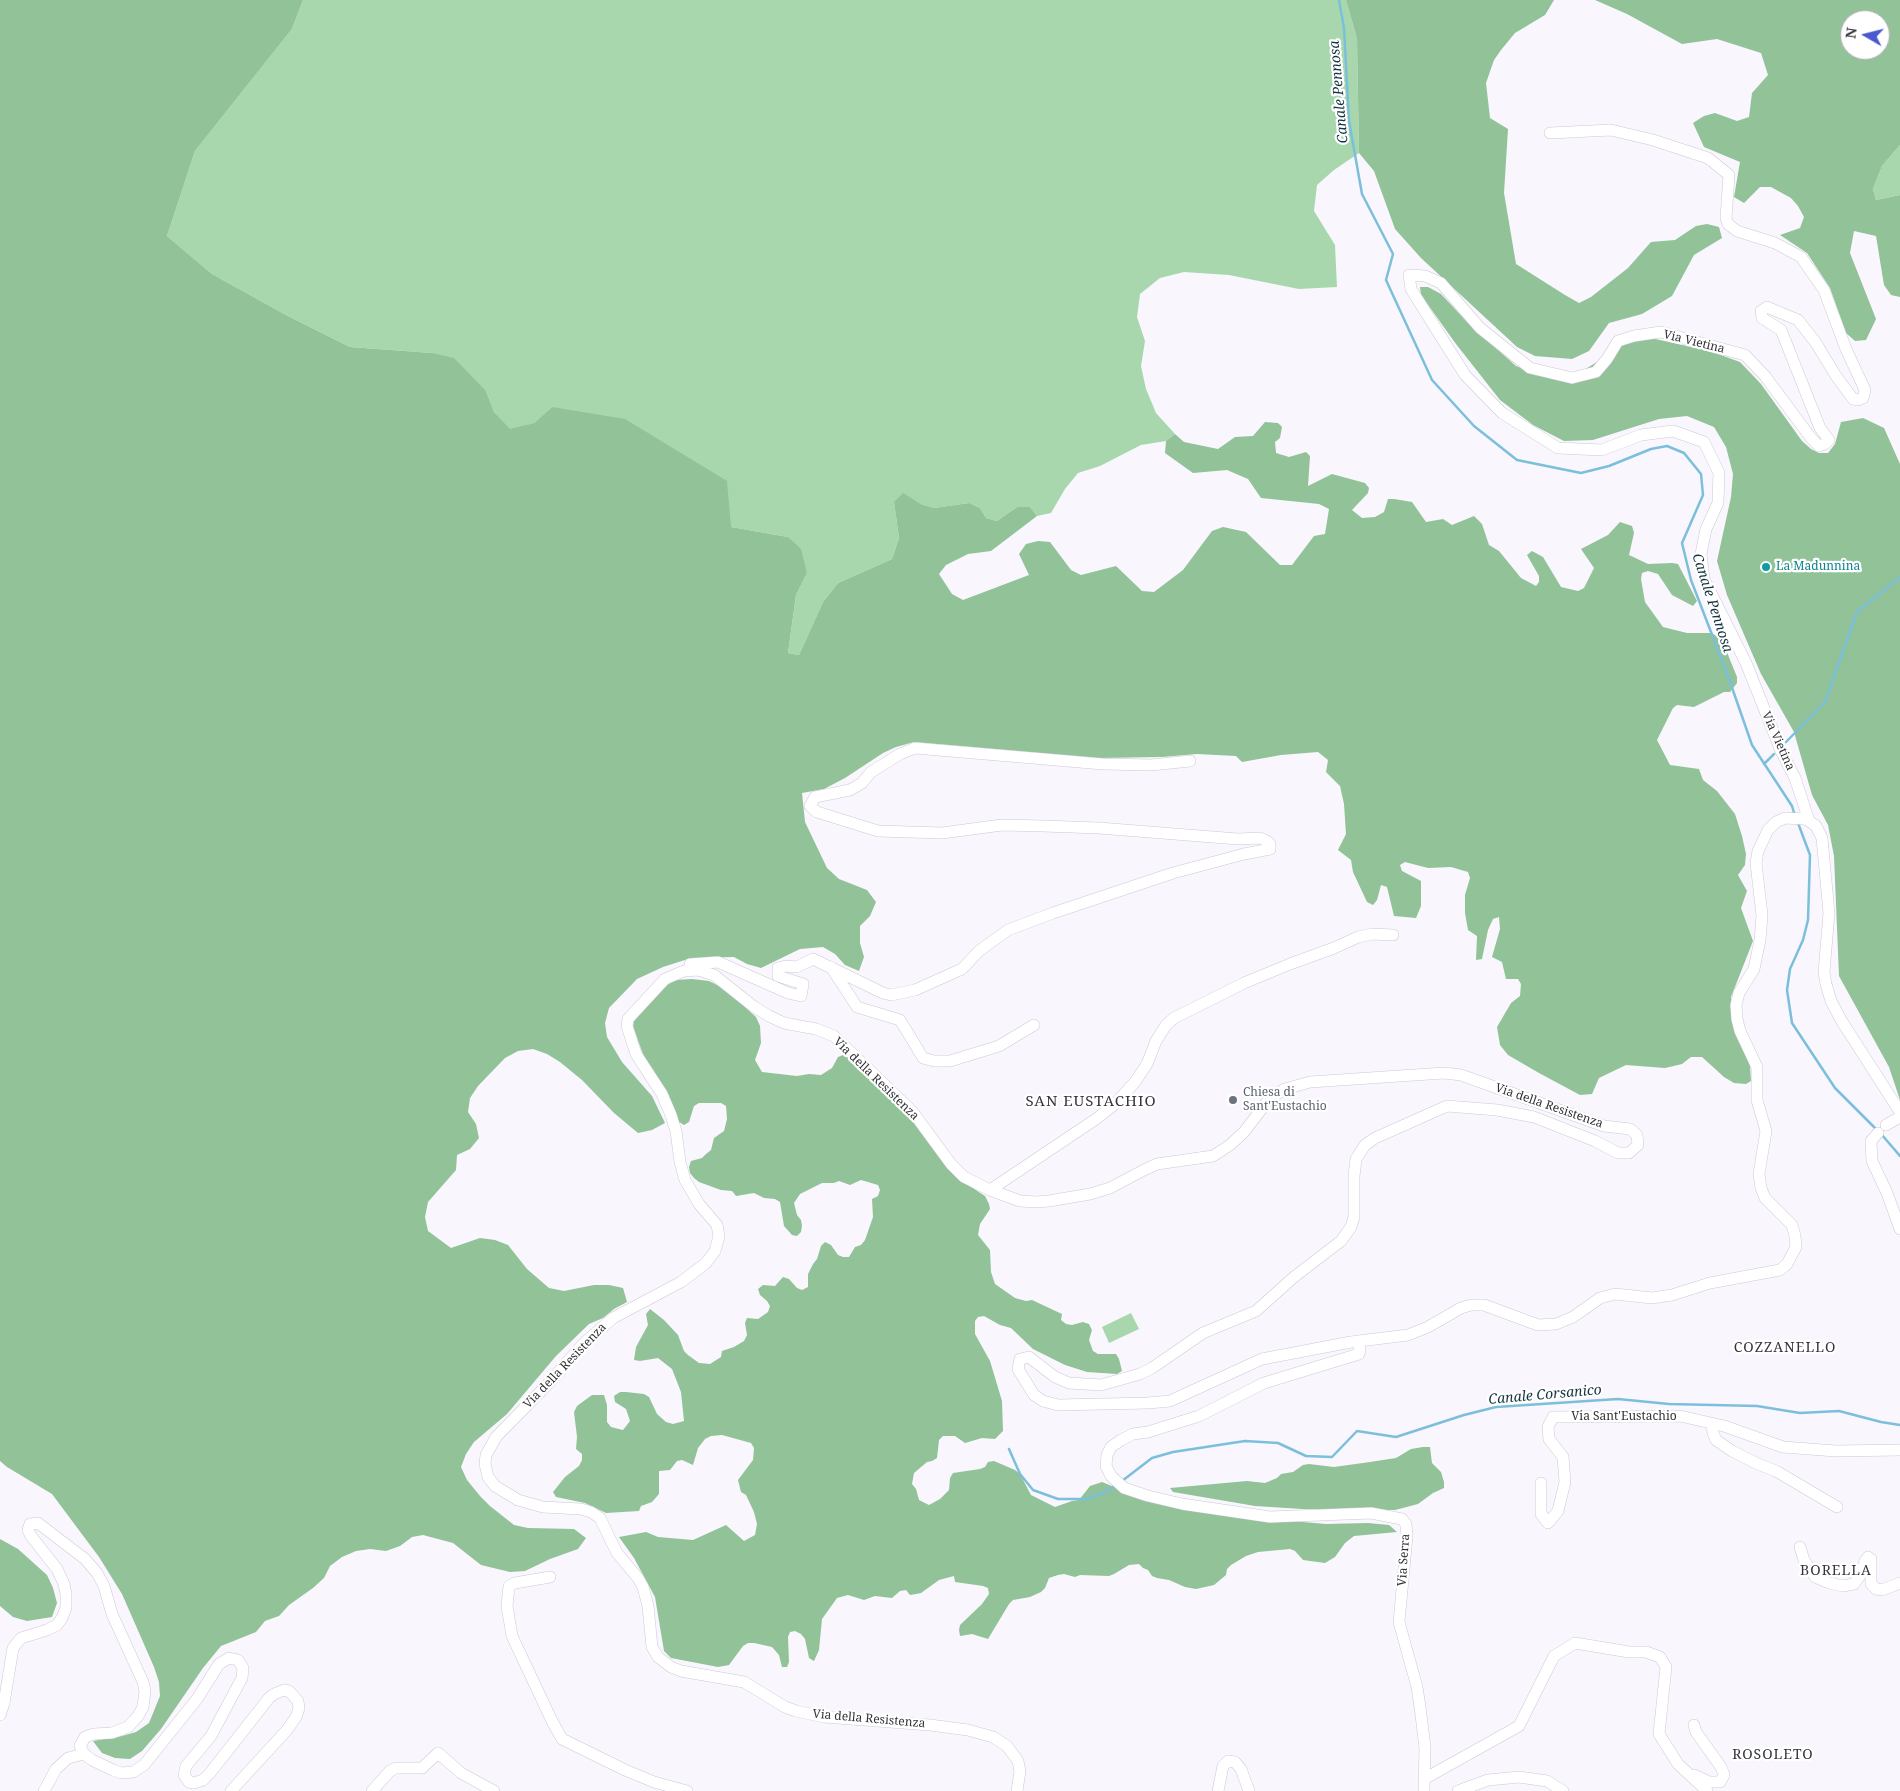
<!DOCTYPE html>
<style>
body{margin:0}
#map{position:relative;width:1900px;height:1791px;overflow:hidden;background:#f9f6fe;font-family:"Noto Serif",serif}
canvas{display:block}
.north{position:absolute;left:1840px;top:10px;width:50px;height:50px;box-sizing:border-box;background:#fff;border:1px solid #adadaf;border-radius:50%;rotate:278deg;font-size:14px;font-weight:700;line-height:20px;text-align:center;color:#333136}
.north::after{content:'';display:block;margin:auto;width:18px;height:22px;background:#4a59ce;clip-path:polygon(50% 0,100% 100%,50% 72%,0 100%)}
</style>
<div id="map">
<canvas width="1900" height="1791"></canvas>
<div class="north">N</div>
</div>
<script>
const ctx = document.querySelector('canvas').getContext('2d');
ctx.lineJoin = 'round';
function fillPath(path, color) { ctx.fillStyle = color; ctx.fill(path, 'evenodd'); }
const poly = rows => new Path2D(rows.map(r => 'M' + r).join(''));
function strokePath(path, color, width, dash) { ctx.strokeStyle = color; ctx.lineWidth = width; ctx.lineCap = dash ? 'butt' : 'round'; ctx.setLineDash(dash || []); ctx.stroke(path); }
function label(font, color, halo, rows, align = 'center') {
  ctx.font = font + ' "Noto Serif",serif'; ctx.lineWidth = 4.5; ctx.setLineDash([]); ctx.textBaseline = 'middle'; ctx.strokeStyle = halo; ctx.fillStyle = color; for (const [text, x, y, turn = 0] of rows) {
    ctx.save(); ctx.translate(x, y); ctx.rotate((+turn || 0) * Math.PI / 180); ctx.textAlign = isNaN(turn) ? turn : align; if (halo) ctx.strokeText(text, 0, 0); ctx.fillText(text, 0, 0); ctx.restore();
  }
}
fillPath(poly([
 [303,0,1346,0,1357,39,1359,153,1334,170,1317,185,1314,211,1335,245,1337,287,1299,289,1229,275,1184,272,1160,278,1140,294,1137,317,1145,341,1141,366,1146,389,1156,413,1175,434,1166,441,1141,445,1100,466,1078,473,1065,489,1051,513,1037,516,1030,507,1017,507,997,521,986,518,980,508,969,503,934,508,894,502,899,538,892,559,838,583,823,602,799,655,788,653,796,595,807,573,788,537,731,527,552,407,534,423,510,430,494,412,486,391,432,353,350,347,286,315,212,274,167,236,195,151,292,29],
 [1900,145,1900,195,1876,200,1873,189,1882,166],
 [1131,1313,1139,1329,1109,1343,1102,1327]
]), '#a8d7ae');
fillPath(poly([
 [0,0,303,0,292,29,195,151,167,236,212,274,286,315,350,347,432,353,454,358,486,391,494,412,510,429,534,423,552,407,625,419,727,481,731,527,788,537,801,549,807,573,796,595,788,653,799,655,823,602,838,583,892,559,899,538,894,502,903,493,922,505,934,508,969,503,980,508,986,518,997,521,1017,507,1030,507,1037,516,991,551,968,554,946,565,939,574,952,594,963,600,1029,575,1019,554,1026,544,1038,541,1050,542,1071,570,1081,575,1116,566,1142,591,1154,592,1183,570,1212,531,1223,527,1246,532,1280,565,1292,565,1314,536,1325,534,1329,509,1319,504,1261,498,1248,479,1227,470,1193,473,1165,453,1166,441,1175,434,1184,442,1218,449,1235,437,1253,436,1265,422,1278,423,1282,427,1280,438,1275,442,1276,453,1289,457,1306,452,1310,456,1308,486,1332,474,1365,483,1369,488,1368,493,1352,510,1362,518,1375,517,1384,512,1388,499,1394,499,1412,502,1426,522,1443,519,1452,525,1474,516,1482,524,1489,545,1499,551,1521,578,1536,586,1539,582,1539,576,1527,555,1532,551,1543,557,1561,587,1578,591,1584,588,1594,568,1581,549,1608,535,1620,522,1632,526,1634,533,1629,555,1648,564,1672,563,1678,564,1697,601,1693,606,1672,595,1658,574,1648,571,1642,573,1641,579,1645,602,1663,627,1687,633,1712,633,1722,640,1737,677,1737,683,1730,692,1724,692,1694,707,1677,705,1673,708,1657,740,1670,765,1699,769,1703,780,1717,791,1735,814,1742,836,1746,854,1745,865,1738,875,1747,891,1741,908,1753,941,1731,997,1731,1013,1736,1033,1750,1066,1751,1081,1746,1084,1734,1083,1724,1077,1702,1057,1691,1057,1682,1064,1665,1068,1626,1065,1599,1078,1592,1094,1580,1095,1539,1073,1508,1055,1500,1045,1497,1027,1511,1003,1520,996,1521,984,1518,979,1506,979,1502,962,1492,957,1500,929,1499,917,1493,919,1488,930,1482,959,1476,960,1477,936,1468,930,1465,913,1465,895,1470,878,1468,872,1451,867,1428,868,1405,862,1400,865,1402,871,1421,881,1421,906,1416,918,1394,916,1387,887,1381,885,1377,900,1373,905,1367,902,1353,872,1351,860,1338,850,1346,834,1344,804,1340,786,1326,772,1328,760,1318,752,1281,755,1242,762,1236,756,1197,754,1162,757,1098,758,914,742,896,747,883,753,845,778,824,789,802,793,805,822,827,868,839,879,867,890,876,902,870,916,860,926,860,943,864,957,859,971,845,965,835,954,823,947,800,949,761,968,747,964,734,957,691,958,663,967,637,979,609,1008,605,1023,607,1037,622,1062,652,1096,665,1123,652,1130,638,1133,614,1113,582,1080,560,1062,547,1054,533,1049,518,1051,505,1058,478,1086,470,1098,468,1112,476,1124,479,1138,470,1149,457,1155,456,1170,428,1202,425,1217,428,1231,451,1248,480,1238,495,1240,508,1245,527,1269,549,1288,564,1291,594,1285,609,1285,623,1288,627,1302,614,1309,603,1318,589,1324,556,1356,507,1414,474,1442,466,1454,461,1467,467,1480,480,1496,490,1506,514,1525,528,1528,574,1529,586,1538,578,1549,550,1559,525,1571,510,1572,481,1565,453,1543,423,1535,412,1537,400,1546,386,1551,370,1549,356,1551,342,1557,330,1566,324,1578,313,1588,289,1605,279,1616,265,1621,256,1632,221,1646,203,1668,161,1729,142,1751,130,1759,115,1758,102,1753,93,1741,122,1736,136,1732,149,1723,160,1696,159,1682,154,1667,122,1594,99,1557,52,1494,7,1467,0,1461],
 [1346,0,1554,0,1545,15,1515,33,1501,50,1494,60,1486,83,1490,118,1508,129,1504,193,1516,264,1565,295,1579,303,1591,297,1628,268,1651,242,1675,240,1696,226,1707,224,1719,227,1722,238,1694,255,1672,296,1642,314,1609,323,1589,351,1572,359,1535,356,1517,347,1421,258,1395,229,1374,171,1359,153,1357,39],
 [1595,0,1900,0,1900,145,1882,166,1873,189,1876,200,1900,195,1900,297,1891,295,1884,285,1876,236,1854,231,1850,253,1876,319,1866,340,1855,341,1846,333,1830,288,1807,253,1780,235,1800,228,1804,217,1798,206,1791,198,1771,187,1760,187,1744,203,1734,197,1740,162,1704,147,1693,123,1704,116,1715,113,1737,121,1749,117,1752,93,1768,75,1761,53,1717,39,1682,44,1627,14],
 [1850,20,1880,20,1880,50,1850,50],
 [1420,287,1428,287,1441,294,1468,323,1516,366,1541,375,1576,375,1600,360,1623,342,1646,337,1710,351,1740,362,1761,384,1802,441,1811,449,1819,453,1828,453,1835,444,1841,422,1863,418,1884,428,1900,464,1900,1100,1889,1067,1839,976,1834,856,1828,825,1812,795,1794,732,1761,674,1727,595,1717,561,1731,497,1733,474,1726,447,1714,427,1687,416,1659,419,1593,440,1564,441,1533,425,1500,400,1456,344,1421,295],
 [692,979,709,981,725,989,756,1017,760,1026,761,1043,755,1060,762,1072,797,1076,809,1074,821,1075,832,1068,838,1057,843,1055,849,1057,890,1094,965,1183,985,1196,989,1204,990,1209,980,1224,978,1235,990,1250,991,1272,995,1284,1015,1298,1026,1301,1032,1300,1062,1314,1061,1320,1066,1324,1072,1325,1083,1322,1089,1324,1092,1330,1089,1340,1093,1351,1098,1354,1116,1354,1119,1359,1122,1371,1117,1374,1087,1372,1065,1365,1033,1349,1011,1328,1000,1325,984,1316,978,1317,975,1321,975,1334,990,1361,1002,1401,1003,1431,995,1439,982,1438,965,1443,955,1436,943,1436,939,1440,937,1458,932,1461,927,1462,914,1473,912,1484,916,1489,919,1500,929,1505,940,1499,949,1490,950,1478,953,1473,980,1469,985,1467,988,1462,994,1461,1015,1470,1020,1474,1031,1495,1055,1507,1072,1501,1079,1500,1090,1486,1102,1482,1119,1489,1291,1521,1326,1524,1368,1523,1389,1525,1397,1532,1354,1536,1345,1543,1335,1557,1325,1563,1303,1560,1295,1551,1290,1549,1258,1552,1246,1556,1231,1565,1227,1569,1226,1575,1214,1585,1196,1589,1185,1587,1169,1580,1157,1578,1152,1576,1148,1570,1143,1568,1139,1564,1129,1565,1114,1574,1109,1576,1080,1575,1075,1577,1064,1574,1058,1575,1049,1578,1045,1588,1041,1592,1030,1597,1013,1600,1009,1604,988,1639,972,1634,960,1636,959,1630,960,1625,982,1604,989,1594,988,1588,983,1586,955,1582,954,1576,939,1580,921,1593,916,1594,910,1595,906,1590,900,1591,892,1598,875,1596,864,1600,848,1595,837,1598,822,1619,819,1650,814,1661,809,1658,805,1639,801,1634,795,1631,790,1632,788,1637,789,1662,787,1667,782,1667,779,1655,772,1647,754,1643,748,1643,743,1646,729,1665,718,1667,671,1658,664,1651,655,1597,634,1558,619,1537,646,1532,658,1537,693,1540,726,1525,744,1541,755,1535,757,1524,754,1512,746,1495,741,1492,738,1480,753,1460,754,1448,751,1443,722,1435,711,1436,705,1439,698,1448,693,1465,682,1460,677,1461,670,1470,659,1471,659,1494,652,1502,641,1506,639,1511,606,1513,585,1503,556,1497,553,1492,565,1477,579,1466,582,1460,582,1454,576,1449,577,1437,574,1412,577,1406,592,1395,604,1395,607,1405,607,1422,611,1427,623,1430,630,1421,626,1409,615,1402,614,1396,620,1392,626,1392,644,1394,649,1397,657,1414,666,1422,673,1424,684,1421,681,1392,672,1369,658,1358,640,1361,634,1360,636,1347,648,1325,646,1314,650,1309,664,1320,678,1335,684,1351,688,1355,699,1363,710,1364,721,1357,722,1351,734,1347,744,1341,747,1335,745,1323,747,1318,758,1319,768,1312,770,1306,767,1301,760,1295,758,1289,763,1285,775,1286,783,1277,789,1279,797,1288,802,1290,808,1287,808,1274,813,1264,817,1259,821,1246,825,1242,831,1245,838,1255,843,1257,849,1257,855,1247,861,1245,865,1240,873,1217,872,1199,878,1196,880,1190,878,1185,861,1180,850,1185,839,1181,834,1183,822,1183,800,1194,794,1203,797,1215,801,1220,802,1226,801,1232,797,1236,792,1235,784,1226,780,1202,775,1199,764,1198,754,1193,736,1196,732,1191,721,1190,699,1182,694,1178,690,1173,689,1167,691,1161,702,1158,706,1154,711,1150,714,1138,724,1131,727,1119,726,1106,721,1103,699,1103,694,1106,689,1122,684,1125,679,1122,647,1065,633,1027,634,1021,661,989,675,980],
 [1423,1447,1430,1447,1432,1463,1441,1472,1444,1482,1444,1488,1433,1493,1418,1504,1395,1510,1302,1509,1255,1506,1173,1492,1170,1488,1247,1481,1265,1483,1277,1478,1281,1474,1293,1472,1303,1465,1309,1464,1334,1467,1370,1462,1396,1458,1411,1449],
 [0,1539,18,1549,47,1575,53,1588,57,1603,52,1617,27,1621,13,1617,0,1606]
]), '#91c298');
strokePath(poly([
 [1339,0,1344,28,1349,121,1362,194,1393,254,1386,280,1432,380,1474,426,1517,460,1581,473,1609,466,1651,449,1667,446,1684,453,1701,474,1703,495,1682,543,1691,580,1729,679,1752,745,1792,806,1795,816],
 [1786,742,1825,702,1857,612,1900,577],
 [1764,764,1774,754],
 [1798,823,1810,855,1808,920,1803,940,1790,969,1787,990,1792,1023,1835,1088,1876,1129],
 [1882,1135,1900,1156],
 [1009,1449,1020,1474,1033,1490,1058,1499,1086,1499,1106,1492,1116,1485],
 [1122,1481,1152,1458,1173,1452,1245,1441,1278,1443,1306,1456,1332,1457,1357,1431,1396,1437,1464,1415,1496,1407,1618,1399,1669,1404,1757,1406,1800,1413,1839,1411,1881,1422,1900,1425]
]), '#7cbfdb', 2.5);
const minor = poly([
 [1550,133,1611,130,1653,140,1708,158,1729,175,1726,218,1728,224,1737,231,1775,243,1801,257,1824,290,1846,349,1865,390,1863,398,1858,400,1853,399,1836,376,1816,343,1798,320,1767,307,1761,311,1762,318,1781,330,1820,428,1829,440,1825,444,1819,446,1811,438,1765,376,1745,355,1661,332,1634,336,1618,341,1607,359,1596,372,1572,378,1530,368,1480,328,1441,283,1425,276,1409,275,1411,289,1465,375,1502,413,1558,448,1602,450,1641,435,1673,431,1704,442,1719,473,1718,503,1706,529,1701,554,1704,579,1746,663,1781,751,1795,778,1809,821],
 [690,964,718,962,788,993,801,996,803,984,778,976,778,968,786,966,797,967,813,959,883,993,891,995,915,990,962,969,979,951,1008,930,1053,913,1173,873,1244,854,1270,849,1270,844,1267,841,1260,838,1238,839,1099,828,1043,826,1002,825,942,833,878,831,817,812,810,806,815,797,850,790,862,783,871,772,900,754,915,748,1103,764,1151,765,1190,761],
 [831,967,857,1007,900,1020,923,1058,934,1061,950,1061,999,1046,1034,1025],
 [1886,1125,1900,1117],
 [1878,1133,1871,1141,1872,1161,1887,1193,1900,1229],
 [990,1190,1096,1119,1114,1105,1135,1082,1147,1064,1156,1041,1166,1025,1174,1018,1244,983,1290,964,1334,948,1358,937,1372,934,1393,935],
 [1358,1341,1360,1350,1359,1354,1264,1383,1199,1416,1148,1432,1133,1434,1121,1440,1111,1447,1107,1455,1106,1466,1111,1476,1124,1488,1148,1496,1182,1504,1270,1517,1371,1513,1402,1519,1406,1524,1407,1536,1399,1622,1417,1687,1420,1707,1425,1748,1424,1791],
 [1712,1424,1713,1433,1716,1440,1732,1451,1758,1464,1776,1471,1837,1507],
 [1541,1483,1541,1514,1548,1523,1558,1511,1565,1482,1563,1457,1549,1439,1548,1427,1553,1417,1680,1416,1724,1426,1783,1447,1836,1451,1900,1450],
 [1800,1547,1804,1560,1815,1577,1829,1583,1843,1586,1854,1584,1861,1574,1865,1561,1868,1557,1871,1559,1871,1584,1876,1589,1882,1590,1900,1583],
 [550,1577,515,1583,509,1586,507,1606,512,1636,552,1721,562,1739,625,1770,654,1782,687,1791],
 [0,1715,4,1703,13,1648,21,1638,47,1630,57,1625,62,1618,66,1608,66,1594,64,1584,57,1569,31,1536,28,1530,30,1524,38,1523,85,1559,97,1573,104,1586,112,1614,143,1682,145,1691,143,1707,138,1716,128,1727,112,1733,94,1734,85,1737,80,1746,84,1754,92,1760,113,1770,121,1773,133,1772,144,1765,197,1699,219,1664,229,1658,238,1660,243,1668,242,1678,211,1736,186,1766,184,1775,189,1782,194,1783,203,1780,210,1773,269,1698,274,1694,284,1690,289,1691,298,1701,299,1708,296,1717,287,1730,231,1791],
 [1694,1725,1696,1732,1721,1767,1724,1775,1720,1782,1709,1782,1694,1775],
 [1424,1779,1519,1726,1554,1656,1575,1643,1629,1652,1646,1652,1660,1657,1666,1667,1659,1734,1678,1764,1707,1791],
 [44,1791,56,1769,68,1758,84,1754],
 [372,1791,390,1771,396,1768,422,1768,438,1753,461,1773,494,1791],
 [1017,1791,1020,1771,1018,1761,1007,1746,993,1737,968,1730,930,1725,824,1717,796,1711,785,1707,744,1682,681,1671,671,1667,658,1657,652,1647,648,1606,643,1587,638,1578,617,1553,600,1518,591,1512,581,1509,543,1507,518,1500,495,1486,488,1477,485,1464,486,1455,496,1437,548,1384,584,1343,613,1318,681,1282,706,1263,715,1251,719,1236,717,1225,699,1204,685,1180,680,1162,676,1131,671,1115,662,1094,636,1054,627,1026,628,1019,665,979,684,971,698,970,714,975,753,1006,769,1016,784,1023,816,1029,834,1036,912,1111,951,1164,964,1177,990,1190,1020,1201,1036,1202,1049,1201,1090,1194,1110,1188,1144,1170,1157,1164,1213,1156,1230,1145,1244,1132,1270,1098,1285,1089,1310,1082,1444,1073,1461,1075,1604,1126,1630,1129,1637,1135,1638,1145,1629,1153,1618,1153,1595,1141,1534,1117,1497,1110,1447,1106,1375,1138,1365,1145,1356,1159,1354,1176,1354,1217,1351,1227,1341,1241,1294,1277,1256,1311,1203,1333,1152,1368,1140,1374,1101,1385,1069,1383,1055,1377,1029,1357,1020,1359,1018,1369,1034,1395,1043,1401,1058,1405,1148,1403,1170,1401,1262,1359,1351,1342,1408,1335,1428,1327,1461,1308,1471,1305,1484,1305,1538,1325,1556,1324,1573,1317,1600,1298,1615,1294,1652,1298,1672,1295,1710,1283,1780,1270,1787,1264,1796,1247,1795,1236,1792,1225,1765,1198,1761,1188,1759,1174,1766,1131,1757,1100,1757,1067,1740,1031,1737,1019,1736,1005,1739,993,1754,969,1760,940,1762,915,1756,863,1758,851,1768,830,1776,822,1785,818,1804,819,1809,821,1816,826,1822,838,1829,913,1824,972,1826,984,1831,1001,1841,1020,1900,1112],
 [1218,1791,1223,1766,1228,1761,1235,1762,1241,1769,1249,1791],
 [1458,1791,1488,1780,1519,1777,1547,1781,1563,1791]
]);
strokePath(minor, '#cdc8d5', 12);
strokePath(minor, '#fff', 11);
for (const [x, y, r, color] of [
 [1766,567,5,"#0f9aa8"],
 [1233,1100,5,"#6b7280"]
]) { const dot = new Path2D(); dot.arc(x, y, r, 0, 2 * Math.PI); ctx.fillStyle = color; ctx.fill(dot); strokePath(dot, '#fff', 2); }
label('12px', '#333136', '#fff', [
 ["Via Vietina",1694,342,14],
 ["Via Vietina",1778,741,66],
 ["Via della Resistenza",876,1079,44],
 ["Via della Resistenza",1549,1106,19],
 ["Via della Resistenza",565,1366,-46],
 ["Via Sant'Eustachio",1624,1417],
 ["Via Serra",1404,1560,-86],
 ["Via della Resistenza",869,1719,5]
]);
label('12px', '#0d838f', '#fff', [
 ["La Madunnina",1776,567]
], 'left');
label('12px', '#5b616d', '#fff', [
 ["Chiesa di",1243,1093],
 ["Sant'Eustachio",1243,1107]
], 'left');
label('italic 14px', '#153441', '#fff', [
 ["Canale Pennosa",1339,92,-95],
 ["Canale Pennosa",1712,603,72],
 ["Canale Corsanico",1545,1395,-5]
]);
ctx.letterSpacing = '1px';
label('14px', '#39353f', '#fff', [
 ["COZZANELLO",1785,1348],
 ["BORELLA",1836,1571],
 ["ROSOLETO",1773,1755]
]);
ctx.letterSpacing = '0px';
ctx.letterSpacing = '1px';
label('15px', '#39353f', '#fff', [
 ["SAN EUSTACHIO",1091,1102]
]);
ctx.letterSpacing = '0px';
</script>
